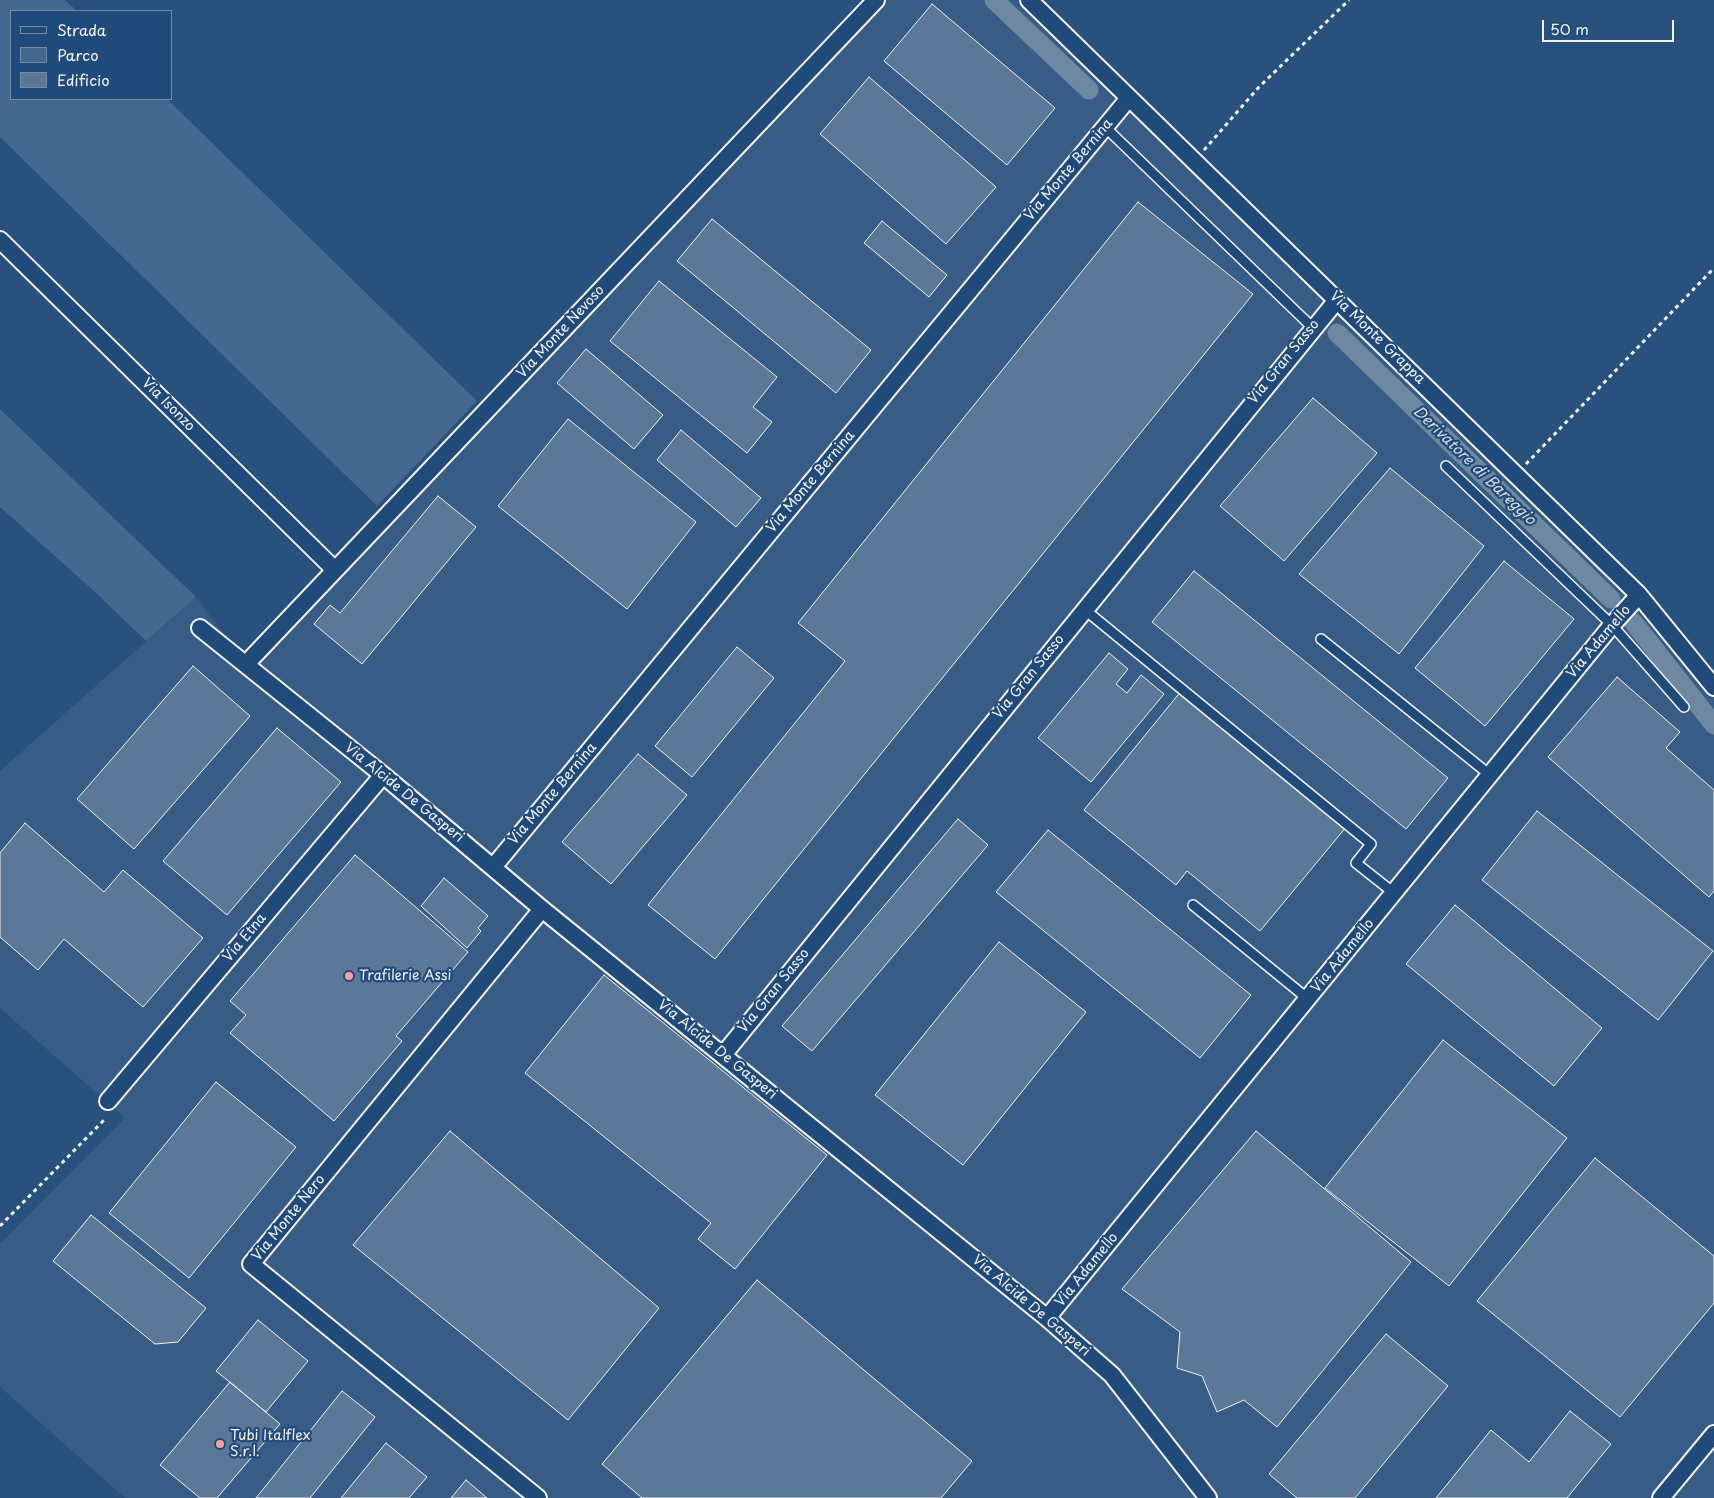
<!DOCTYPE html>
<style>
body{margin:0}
#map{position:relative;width:1714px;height:1498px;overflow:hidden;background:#28517e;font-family:"Playpen Sans",sans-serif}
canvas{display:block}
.legend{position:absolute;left:10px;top:10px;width:162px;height:90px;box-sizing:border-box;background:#1f4a7a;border:1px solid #748da6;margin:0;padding:6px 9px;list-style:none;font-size:15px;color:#f4f1e8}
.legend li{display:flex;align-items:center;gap:10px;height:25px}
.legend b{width:25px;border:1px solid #748da6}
.scale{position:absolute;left:1542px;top:20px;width:132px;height:22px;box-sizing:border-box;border:2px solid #f4f1e8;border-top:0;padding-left:6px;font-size:15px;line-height:18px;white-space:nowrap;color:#f4f1e8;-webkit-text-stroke:4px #1f4a7a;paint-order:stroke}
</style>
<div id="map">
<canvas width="1714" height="1498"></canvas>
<ul class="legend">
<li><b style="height:6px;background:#1f4a7a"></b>Strada</li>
<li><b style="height:14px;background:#45688e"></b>Parco</li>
<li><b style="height:14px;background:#5b7899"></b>Edificio</li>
</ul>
<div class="scale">50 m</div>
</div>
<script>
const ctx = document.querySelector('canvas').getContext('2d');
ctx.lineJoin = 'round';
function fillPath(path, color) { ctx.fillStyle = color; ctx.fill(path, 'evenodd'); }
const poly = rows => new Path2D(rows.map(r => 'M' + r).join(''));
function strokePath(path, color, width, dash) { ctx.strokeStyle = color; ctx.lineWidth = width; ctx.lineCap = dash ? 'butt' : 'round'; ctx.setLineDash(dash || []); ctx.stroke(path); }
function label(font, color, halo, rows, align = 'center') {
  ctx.font = font + ' "Playpen Sans",sans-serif'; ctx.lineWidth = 4.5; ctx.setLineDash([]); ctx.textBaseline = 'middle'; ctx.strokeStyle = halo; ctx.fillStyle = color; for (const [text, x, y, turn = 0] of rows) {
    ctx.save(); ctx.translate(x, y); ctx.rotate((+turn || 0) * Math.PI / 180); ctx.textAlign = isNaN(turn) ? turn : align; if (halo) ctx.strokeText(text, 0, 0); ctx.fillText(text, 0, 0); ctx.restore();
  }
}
fillPath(poly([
 [876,0,1021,0,1651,618,1714,698,1714,1498,125,1498,0,1387,0,1244,125,1118,0,1008,0,771,196,597,245,663]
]), '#375d86');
fillPath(poly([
 [0,0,65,0,77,11,11,11,11,99,167,99,477,401,377,506,0,137],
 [0,409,196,597,146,641,95,592,0,507]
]), '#45688e');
strokePath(poly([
 [994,0,1089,90],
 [1337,333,1611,599],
 [1634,623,1714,725]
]), '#6e88a2', 19);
const building = poly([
 [932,4,1055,108,1007,165,884,61,932,4],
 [869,77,996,187,946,244,820,134,869,77],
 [1138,202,1253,294,715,959,648,905,845,661,798,623,1138,202],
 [712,219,871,350,836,393,677,261,712,219],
 [882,221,947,275,929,297,864,243,882,221],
 [659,281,777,377,753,407,772,422,747,453,610,341,659,281],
 [586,349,663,415,634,449,557,383,586,349],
 [1313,398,1377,453,1284,561,1220,506,1313,398],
 [568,419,696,522,627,609,498,506,568,419],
 [681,430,761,498,736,527,657,460,681,430],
 [1390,468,1484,546,1399,654,1299,574,1390,468],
 [438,496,476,527,362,664,314,624,330,605,340,613,438,496],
 [1504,561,1574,619,1485,726,1415,668,1504,561],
 [1194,571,1448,778,1406,829,1152,622,1194,571],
 [737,647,774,678,692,777,655,746,737,647],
 [1109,653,1128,669,1116,684,1127,693,1141,675,1164,694,1091,782,1038,738,1109,653],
 [193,666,250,716,134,849,77,799,193,666],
 [1617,677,1680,732,1666,748,1714,790,1714,891,1709,897,1548,757,1617,677],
 [1182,690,1347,826,1260,931,1187,871,1176,885,1084,810,1182,690],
 [277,728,341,782,227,915,163,861,277,728],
 [638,754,687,795,611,884,562,842,638,754],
 [1537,811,1713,951,1658,1020,1482,880,1537,811],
 [958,819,988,845,812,1051,782,1026,958,819],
 [25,823,104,892,123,870,203,938,143,1007,64,939,38,970,0,937,0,853,25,823],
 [1048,830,1251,995,1200,1058,996,892,1048,830],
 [355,855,468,952,396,1036,402,1041,334,1121,230,1033,246,1015,230,1001,355,855],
 [444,878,488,916,478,928,481,931,467,948,421,906,444,878],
 [1455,905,1602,1028,1554,1086,1406,964,1455,905],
 [999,942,1086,1012,963,1165,875,1095,999,942],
 [604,975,827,1155,735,1269,698,1239,711,1223,525,1073,604,975],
 [1443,1040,1567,1138,1449,1286,1325,1188,1443,1040],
 [216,1082,296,1147,189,1278,109,1213,216,1082],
 [450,1131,659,1308,568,1420,353,1245,450,1131],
 [1256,1131,1411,1262,1277,1427,1244,1400,1217,1412,1202,1376,1177,1368,1180,1332,1122,1289,1256,1131],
 [1595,1158,1714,1256,1714,1303,1620,1417,1477,1301,1595,1158],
 [91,1215,206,1308,178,1342,155,1344,53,1261,91,1215],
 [757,1280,972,1461,941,1498,642,1498,602,1464,757,1280],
 [258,1320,308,1361,266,1412,216,1371,258,1320],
 [1386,1334,1448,1386,1355,1498,1297,1498,1269,1474,1386,1334],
 [230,1382,280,1424,217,1498,200,1498,160,1465,230,1382],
 [342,1391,375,1417,310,1498,256,1498,342,1391],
 [1570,1411,1611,1444,1567,1498,1436,1498,1491,1430,1529,1462,1570,1411],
 [386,1443,427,1477,409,1498,341,1498,386,1443],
 [466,1480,487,1498,451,1498,466,1480]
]);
fillPath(building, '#5b7899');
strokePath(building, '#f4f1e8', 1);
const service = poly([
 [1105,127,1312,327],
 [1446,466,1612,625,1684,707],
 [1084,609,1371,844,1356,863,1394,893],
 [1321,639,1490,775],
 [1193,905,1308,999]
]);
const minor = poly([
 [1029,0,1639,595,1714,687],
 [0,240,335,570],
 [200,628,383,775,542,909,1047,1318,1112,1375,1208,1498],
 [246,664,876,0],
 [494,866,1129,98],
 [723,1055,1337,300],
 [108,1101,383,775],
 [1047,1318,1612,625,1639,595],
 [538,1498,251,1264,542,909],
 [1661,1498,1714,1434]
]);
strokePath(service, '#f4f1e8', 12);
strokePath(minor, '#f4f1e8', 20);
strokePath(poly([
 [1204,150,1259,87,1349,0],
 [1526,464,1714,268],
 [0,1226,106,1118]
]), '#f4f1e8', 3, [4, 4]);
strokePath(service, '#1f4a7a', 9);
strokePath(minor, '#1f4a7a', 16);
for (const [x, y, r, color] of [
 [349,976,5,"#ff9aa2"],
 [220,1444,5,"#ff9aa2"]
]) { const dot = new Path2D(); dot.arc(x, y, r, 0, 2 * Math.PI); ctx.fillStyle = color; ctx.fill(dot); strokePath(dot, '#1f4a7a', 2); }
label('14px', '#f4f1e8', '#1f4a7a', [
 ["Via Monte Bernina",1069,170,-50],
 ["Via Monte Nevoso",561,332,-47],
 ["Via Monte Grappa",1377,338,44],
 ["Via Gran Sasso",1284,362,-51],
 ["Via Isonzo",168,405,45],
 ["Via Monte Bernina",811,482,-50],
 ["Via Adamello",1599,642,-50],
 ["Via Gran Sasso",1029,677,-51],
 ["Via Alcide De Gasperi",404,793,39],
 ["Via Monte Bernina",553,794,-50],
 ["Via Etna",245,938,-50],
 ["Via Adamello",1343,956,-51],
 ["Via Gran Sasso",774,991,-51],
 ["Via Alcide De Gasperi",717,1050,39],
 ["Via Monte Nero",289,1218,-51],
 ["Via Adamello",1087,1270,-51],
 ["Via Alcide De Gasperi",1031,1306,40]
]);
label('14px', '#f4f1e8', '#1f4a7a', [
 ["Trafilerie Assi",359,976],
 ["Tubi Italflex",230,1436],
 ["S.r.l.",230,1452]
], 'left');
label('italic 15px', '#d9dcda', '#1f4a7a', [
 ["Derivatore di Bareggio",1474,466,44]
]);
</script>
